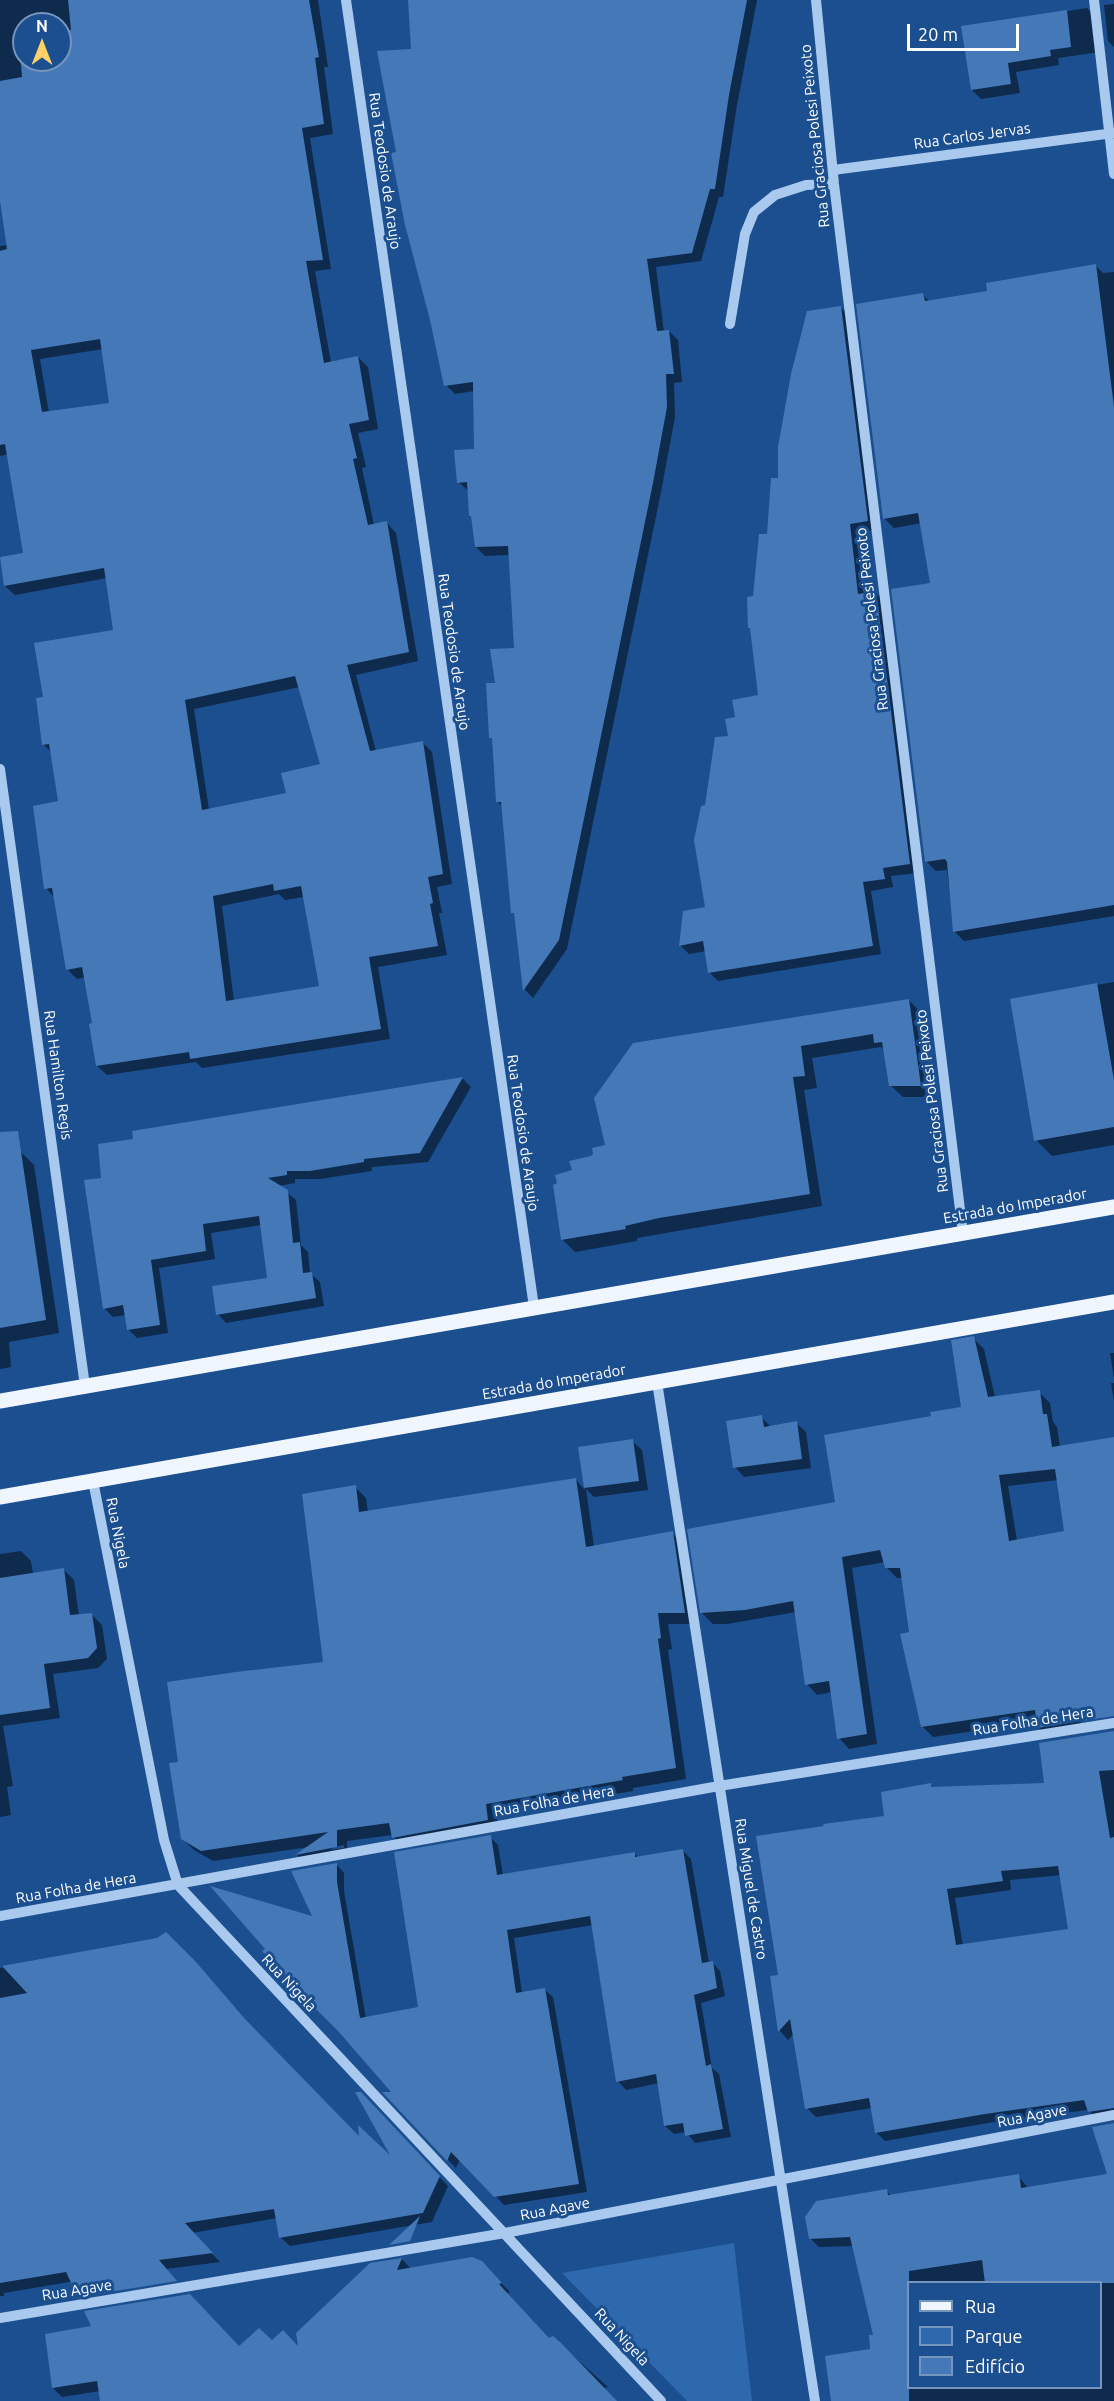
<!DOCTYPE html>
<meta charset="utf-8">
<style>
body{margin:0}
#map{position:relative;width:1114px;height:2401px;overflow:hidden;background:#1b4f8f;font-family:Ubuntu,sans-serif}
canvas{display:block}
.legend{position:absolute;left:907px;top:2281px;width:195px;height:108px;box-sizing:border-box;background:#1b4f8f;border:2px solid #7695bc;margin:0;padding:8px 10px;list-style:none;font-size:18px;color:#fff}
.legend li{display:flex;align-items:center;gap:12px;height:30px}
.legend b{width:30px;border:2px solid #7695bc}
.north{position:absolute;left:12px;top:12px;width:60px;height:60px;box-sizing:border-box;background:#1b4f8f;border:2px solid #7695bc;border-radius:50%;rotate:0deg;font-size:16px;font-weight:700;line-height:24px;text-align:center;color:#fff}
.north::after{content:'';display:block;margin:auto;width:21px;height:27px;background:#ffd166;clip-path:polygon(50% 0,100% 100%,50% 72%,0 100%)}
.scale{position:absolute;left:907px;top:24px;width:112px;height:27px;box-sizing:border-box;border:3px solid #fff;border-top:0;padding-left:8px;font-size:18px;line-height:21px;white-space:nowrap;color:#fff;-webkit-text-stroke:4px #1b4f8f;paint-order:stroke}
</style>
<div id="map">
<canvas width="1114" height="2401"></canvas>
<ul class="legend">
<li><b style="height:8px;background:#f0f6ff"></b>Rua</li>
<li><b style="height:16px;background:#2e69ad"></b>Parque</li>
<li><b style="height:16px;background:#4478b7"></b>Edifício</li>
</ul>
<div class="north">N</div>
<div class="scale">20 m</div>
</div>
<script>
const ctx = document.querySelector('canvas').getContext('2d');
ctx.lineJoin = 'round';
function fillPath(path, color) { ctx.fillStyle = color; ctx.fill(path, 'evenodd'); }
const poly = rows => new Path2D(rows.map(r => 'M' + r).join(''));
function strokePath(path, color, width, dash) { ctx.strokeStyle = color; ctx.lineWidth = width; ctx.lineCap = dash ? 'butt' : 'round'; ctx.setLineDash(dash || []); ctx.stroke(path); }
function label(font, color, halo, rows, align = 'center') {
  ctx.font = font + ' Ubuntu,sans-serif'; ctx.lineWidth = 6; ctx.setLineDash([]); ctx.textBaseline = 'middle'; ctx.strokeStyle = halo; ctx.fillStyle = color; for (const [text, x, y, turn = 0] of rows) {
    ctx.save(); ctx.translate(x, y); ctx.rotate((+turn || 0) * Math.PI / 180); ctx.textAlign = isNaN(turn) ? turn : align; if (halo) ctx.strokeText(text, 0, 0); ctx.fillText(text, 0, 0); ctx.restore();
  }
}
fillPath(poly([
 [734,2243,752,2401,687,2401,562,2273]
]), '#2e69ad');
fillPath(poly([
 [0,0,318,0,328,67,324,67,333,134,310,138,331,269,315,271,331,363,358,357,368,367,378,429,358,433,366,467,362,468,374,525,387,523,396,533,418,661,356,675,376,751,422,742,432,752,452,884,437,887,442,913,439,913,447,955,378,967,390,1039,202,1068,196,1062,107,1075,97,1066,94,1024,86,977,77,979,67,969,55,898,46,888,59,803,51,752,43,744,44,698,115,631,107,578,15,595,5,586,25,554,9,454,0,456,0,246,8,245,0,198],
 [24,24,60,24,60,60,24,60],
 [103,349,111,404,49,413,40,359],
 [300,687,322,765,288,795,209,810,194,709],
 [279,894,285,900,304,897,321,987,234,1001,222,906],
 [409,0,757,0,737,105,723,197,719,197,701,261,656,267,664,332,669,331,678,340,682,382,674,383,675,417,661,492,567,949,533,998,525,990,516,915,512,912,503,807,498,802,494,741,491,737,497,684,515,649,510,555,485,556,476,547,469,491,458,482,475,451,474,391,455,394,446,385,397,153,412,50],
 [1114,4,1114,47,1108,41,1104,5],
 [1087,8,1096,17,1100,52,1058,58,1059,65,1016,72,1020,93,981,99,972,90,963,27],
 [1096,266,1103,273,1114,272,1114,916,964,941,954,931,947,870,936,871,926,861,932,584,922,523,894,528,884,518,923,295,929,301,988,292],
 [841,308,850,316,876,530,858,532,865,595,876,593,885,602,918,873,891,876,893,887,871,891,881,954,718,981,709,972,706,951,689,954,680,945,707,909,707,806,737,718,760,696,752,630,750,628,779,479],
 [1114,982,1114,1145,1052,1156,1036,1140,1011,1000],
 [909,1000,921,1013,932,1097,903,1097,890,1085,885,1051,881,1047,812,1058,817,1088,804,1090,822,1206,637,1238,637,1241,575,1252,563,1240,573,1172,607,1146,596,1098],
 [462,1078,471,1087,428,1162,372,1167,372,1171,320,1179,295,1179,295,1183,279,1186,296,1200,301,1245,308,1252,310,1273,320,1282,324,1306,226,1323,218,1314,269,1280,261,1225,211,1233,215,1259,159,1268,168,1333,137,1338,128,1329,126,1315,113,1317,104,1308,103,1179],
 [20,1151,34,1165,59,1333,9,1342,11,1367,0,1369,0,1154],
 [973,1338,984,1349,995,1397,1039,1392,1050,1403,1053,1422,1057,1427,1060,1447,1114,1438,1114,1706,1079,1712,1082,1733,1049,1738,1038,1727,1038,1722,933,1737,922,1726,903,1578,897,1578,886,1567,885,1562,852,1568,877,1744,849,1749,839,1738,832,1692,817,1695,807,1684,796,1612,727,1624,713,1624,702,1613,836,1504,933,1418,963,1408],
 [1058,1480,1066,1532,1017,1541,1008,1486],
 [1110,1353,1114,1353,1114,1378],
 [1111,1383,1114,1383,1114,1401],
 [761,1417,771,1427,796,1423,806,1432,811,1468,744,1477,735,1467],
 [632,1441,642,1450,648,1490,594,1497,586,1489,594,1547,672,1533,683,1544,696,1624,668,1624,672,1649,668,1650,686,1779,633,1788,633,1791,496,1814,499,1831,404,1848,392,1835,347,1841,347,1858,307,1865,297,1855,309,1847,213,1861,194,1850,183,1839,180,1763,325,1663,355,1487,366,1498,368,1512,576,1480,585,1490,580,1449],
 [344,1845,344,1848,330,1850,334,1847],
 [21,1551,31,1561,33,1574,63,1569,74,1580,79,1616,91,1614,102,1625,107,1659,98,1668,53,1674,60,1718,3,1726,13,1786,7,1787,11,1815,0,1817,0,1554],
 [1114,1756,1114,2118,1098,2121,1088,2110,994,2122,885,2141,876,2132,872,2108,816,2117,807,2108,794,2034,788,2040,780,2031,771,1978,779,1976,885,1818,930,1785,933,1788,1046,1785],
 [1061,1875,1070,1930,963,1946,955,1898,1011,1890,1010,1880],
 [490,1837,498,1845,503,1875,634,1853,639,1858,683,1851,691,1859,709,1963,712,1962,720,1971,725,1996,701,2003,712,2068,719,2074,731,2137,695,2143,686,2132,674,2134,665,2126,659,2083,626,2090,618,2081,593,1925,514,1938,522,1993,544,1989,553,1997,587,2192,504,2205,460,2159,456,2168,385,2093,394,2093,315,1918,336,1864,344,1873,344,1891,366,2019,420,2009],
 [158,1939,254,2030,362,2141,394,2161,370,2103,448,2186,432,2222,290,2246,280,2237,277,2218,192,2233,220,2262,75,2281,4,2293,4,2296,0,2296,0,1968],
 [1114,2124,1114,2401,833,2401,872,2351,875,2336,853,2246,819,2247,810,2238,886,2191,892,2196,1018,2176,1028,2188,1109,2175],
 [908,2282,1100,2282,1100,2388,908,2388],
 [402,2259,411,2269,491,2273,510,2292,507,2293,549,2339,552,2337,608,2387,603,2388,614,2401,102,2401,100,2391,62,2397,53,2388,272,2342,300,2350,370,2265]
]), '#0007');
fillPath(poly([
 [68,0,309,0,319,57,315,58,324,124,302,128,323,260,306,261,324,363,358,356,369,420,349,424,357,458,353,459,368,525,387,521,409,652,347,665,370,751,423,741,443,874,428,877,433,903,430,904,438,946,369,957,381,1029,190,1059,189,1052,96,1066,89,1024,92,1023,82,967,66,970,52,888,44,889,33,806,58,801,49,744,42,745,36,698,43,697,34,643,113,630,104,568,4,586,0,557,23,553,5,444,0,445,0,251,7,249,0,201,0,81,22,77,19,40,24,39,24,60,60,60,60,32,71,30],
 [100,339,109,403,42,412,31,350],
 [295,676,320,764,281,773,286,793,202,810,185,700],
 [273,884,274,891,301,886,319,986,226,1001,213,896],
 [408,0,747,0,729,95,715,189,710,189,692,253,647,259,657,331,669,330,674,374,666,374,667,407,653,483,559,940,523,991,514,913,511,913,501,802,496,802,492,738,489,738,486,683,495,683,490,649,514,648,508,546,475,547,471,516,469,516,467,482,457,483,454,450,474,449,473,382,444,386,430,320,405,225,391,153,396,152,377,51,411,49],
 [1067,10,1071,47,1050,50,1051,56,1008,63,1011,84,971,90,961,26],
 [1096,264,1114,407,1114,905,953,932,947,862,945,859,925,862,891,589,930,583,918,513,883,519,856,304,923,293,925,301,987,291,986,283],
 [841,306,868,521,850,524,858,594,876,591,910,864,883,868,885,879,863,882,873,946,708,973,703,941,679,946,683,911,705,907,694,840,701,806,705,805,715,737,728,736,725,719,735,717,732,700,758,695,750,628,748,628,747,597,753,596,759,534,767,534,771,478,778,478,778,447,791,374,807,311],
 [1097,983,1114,1080,1114,1127,1034,1141,1010,999],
 [909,999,921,1086,889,1086,882,1042,874,1043,873,1034,801,1046,805,1076,793,1077,810,1194,659,1218,625,1226,626,1229,561,1240,553,1185,557,1183,555,1175,572,1170,569,1161,591,1156,593,1154,592,1148,605,1145,594,1098,633,1043],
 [463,1077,420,1153,364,1159,364,1162,310,1171,287,1171,287,1175,268,1178,288,1190,293,1243,300,1242,303,1273,312,1272,316,1298,216,1315,212,1286,267,1278,259,1216,203,1224,206,1251,151,1260,160,1325,127,1330,123,1305,103,1309,84,1180,101,1178,98,1144,133,1139,132,1131],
 [18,1131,46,1320,0,1328,0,1132],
 [974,1336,988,1397,1040,1390,1043,1414,1047,1414,1052,1447,1114,1437,1114,1716,1037,1728,1035,1710,921,1727,900,1634,909,1632,900,1568,885,1568,880,1550,842,1557,867,1734,837,1739,829,1681,805,1685,793,1601,745,1610,700,1613,687,1529,835,1502,824,1435,931,1416,930,1412,961,1407,951,1340],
 [1055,1469,1064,1531,1009,1541,999,1475],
 [762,1415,764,1427,797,1421,802,1459,733,1468,726,1421],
 [633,1439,639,1481,584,1488,578,1447],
 [576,1478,586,1547,673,1531,685,1613,658,1613,661,1638,658,1639,676,1768,622,1777,623,1780,486,1804,488,1820,392,1838,389,1823,337,1830,337,1847,295,1855,328,1832,201,1851,181,1839,169,1763,178,1762,167,1682,236,1672,323,1662,302,1494,356,1485,359,1512],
 [64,1568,70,1615,92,1613,97,1648,88,1658,44,1664,50,1708,0,1715,0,1578],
 [1114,1731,1114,1770,1099,1771,1110,1838,1114,1837,1114,2108,1088,2112,1084,2100,985,2114,875,2133,869,2098,805,2109,790,2019,778,2032,770,1976,778,1975,756,1836,824,1826,823,1824,884,1816,881,1792,931,1783,931,1787,1044,1783,1039,1743],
 [1058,1866,1068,1929,956,1945,947,1889,1003,1881,1001,1871],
 [491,1835,497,1875,635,1852,635,1857,683,1849,702,1963,713,1961,717,1988,694,1995,706,2066,711,2064,723,2129,685,2136,683,2123,664,2126,656,2074,616,2082,590,1916,507,1930,516,1993,545,1988,579,2184,494,2197,451,2152,447,2161,382,2092,391,2092,338,2031,298,1991,262,1951,265,1949,210,1886,312,1916,291,1871,337,1863,337,1882,360,2018,418,2007,394,1852],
 [166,1932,196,1962,245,2019,359,2136,358,2125,390,2155,355,2092,361,2092,440,2176,423,2213,279,2238,274,2209,185,2223,213,2253,159,2260,177,2281,78,2297,66,2272,0,2283,0,1998,27,1993,2,1966,157,1938],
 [1114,2123,1114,2283,985,2283,982,2260,909,2271,909,2401,831,2401,825,2356,870,2349,869,2335,873,2335,850,2237,809,2239,805,2217,816,2201,887,2189,888,2195,1019,2174,1021,2188,1107,2174,1092,2127],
 [420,2216,410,2241,389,2245],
 [472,2257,482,2261,502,2283,499,2284,549,2338,553,2336,561,2343,617,2401,100,2401,97,2381,52,2388,45,2334,91,2326,84,2311,190,2294,239,2346,259,2328,272,2340,283,2330,298,2346,296,2333,370,2263,402,2258,397,2270]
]), '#4478b7');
strokePath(poly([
 [346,0,534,1307],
 [816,0,834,184,963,1234],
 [1094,0,1114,174],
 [833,170,1114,133],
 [730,324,745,234,754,212,775,195,806,185,834,184],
 [0,769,85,1386],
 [657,1382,815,2401],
 [93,1481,164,1840,178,1885,661,2401],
 [0,1916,719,1786,1114,1723],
 [0,2318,505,2233,1114,2115]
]), '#a9c9ee', 10);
strokePath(poly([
 [0,1401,1114,1207],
 [0,1497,1114,1302]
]), '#f0f6ff', 15);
label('15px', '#fff', '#1b4f8f', [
 ["Rua Graciosa Polesi Peixoto",815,136,-96],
 ["Rua Carlos Jervas",972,136,-8],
 ["Rua Teodosio de Araujo",385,171,82],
 ["Rua Graciosa Polesi Peixoto",872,619,-97],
 ["Rua Teodosio de Araujo",454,652,82],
 ["Rua Hamilton Regis",58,1075,82],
 ["Rua Graciosa Polesi Peixoto",932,1101,-97],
 ["Rua Teodosio de Araujo",523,1133,82],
 ["Estrada do Imperador",1015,1206,-10],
 ["Estrada do Imperador",554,1382,-10],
 ["Rua Nigela",118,1533,79],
 ["Rua Folha de Hera",1033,1721,-9],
 ["Rua Folha de Hera",554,1801,-10],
 ["Rua Folha de Hera",76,1888,-10],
 ["Rua Miguel de Castro",751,1889,81],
 ["Rua Nigela",289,1983,47],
 ["Rua Agave",1032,2116,-11],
 ["Rua Agave",555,2209,-11],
 ["Rua Agave",77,2290,-9],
 ["Rua Nigela",622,2337,47]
]);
</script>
